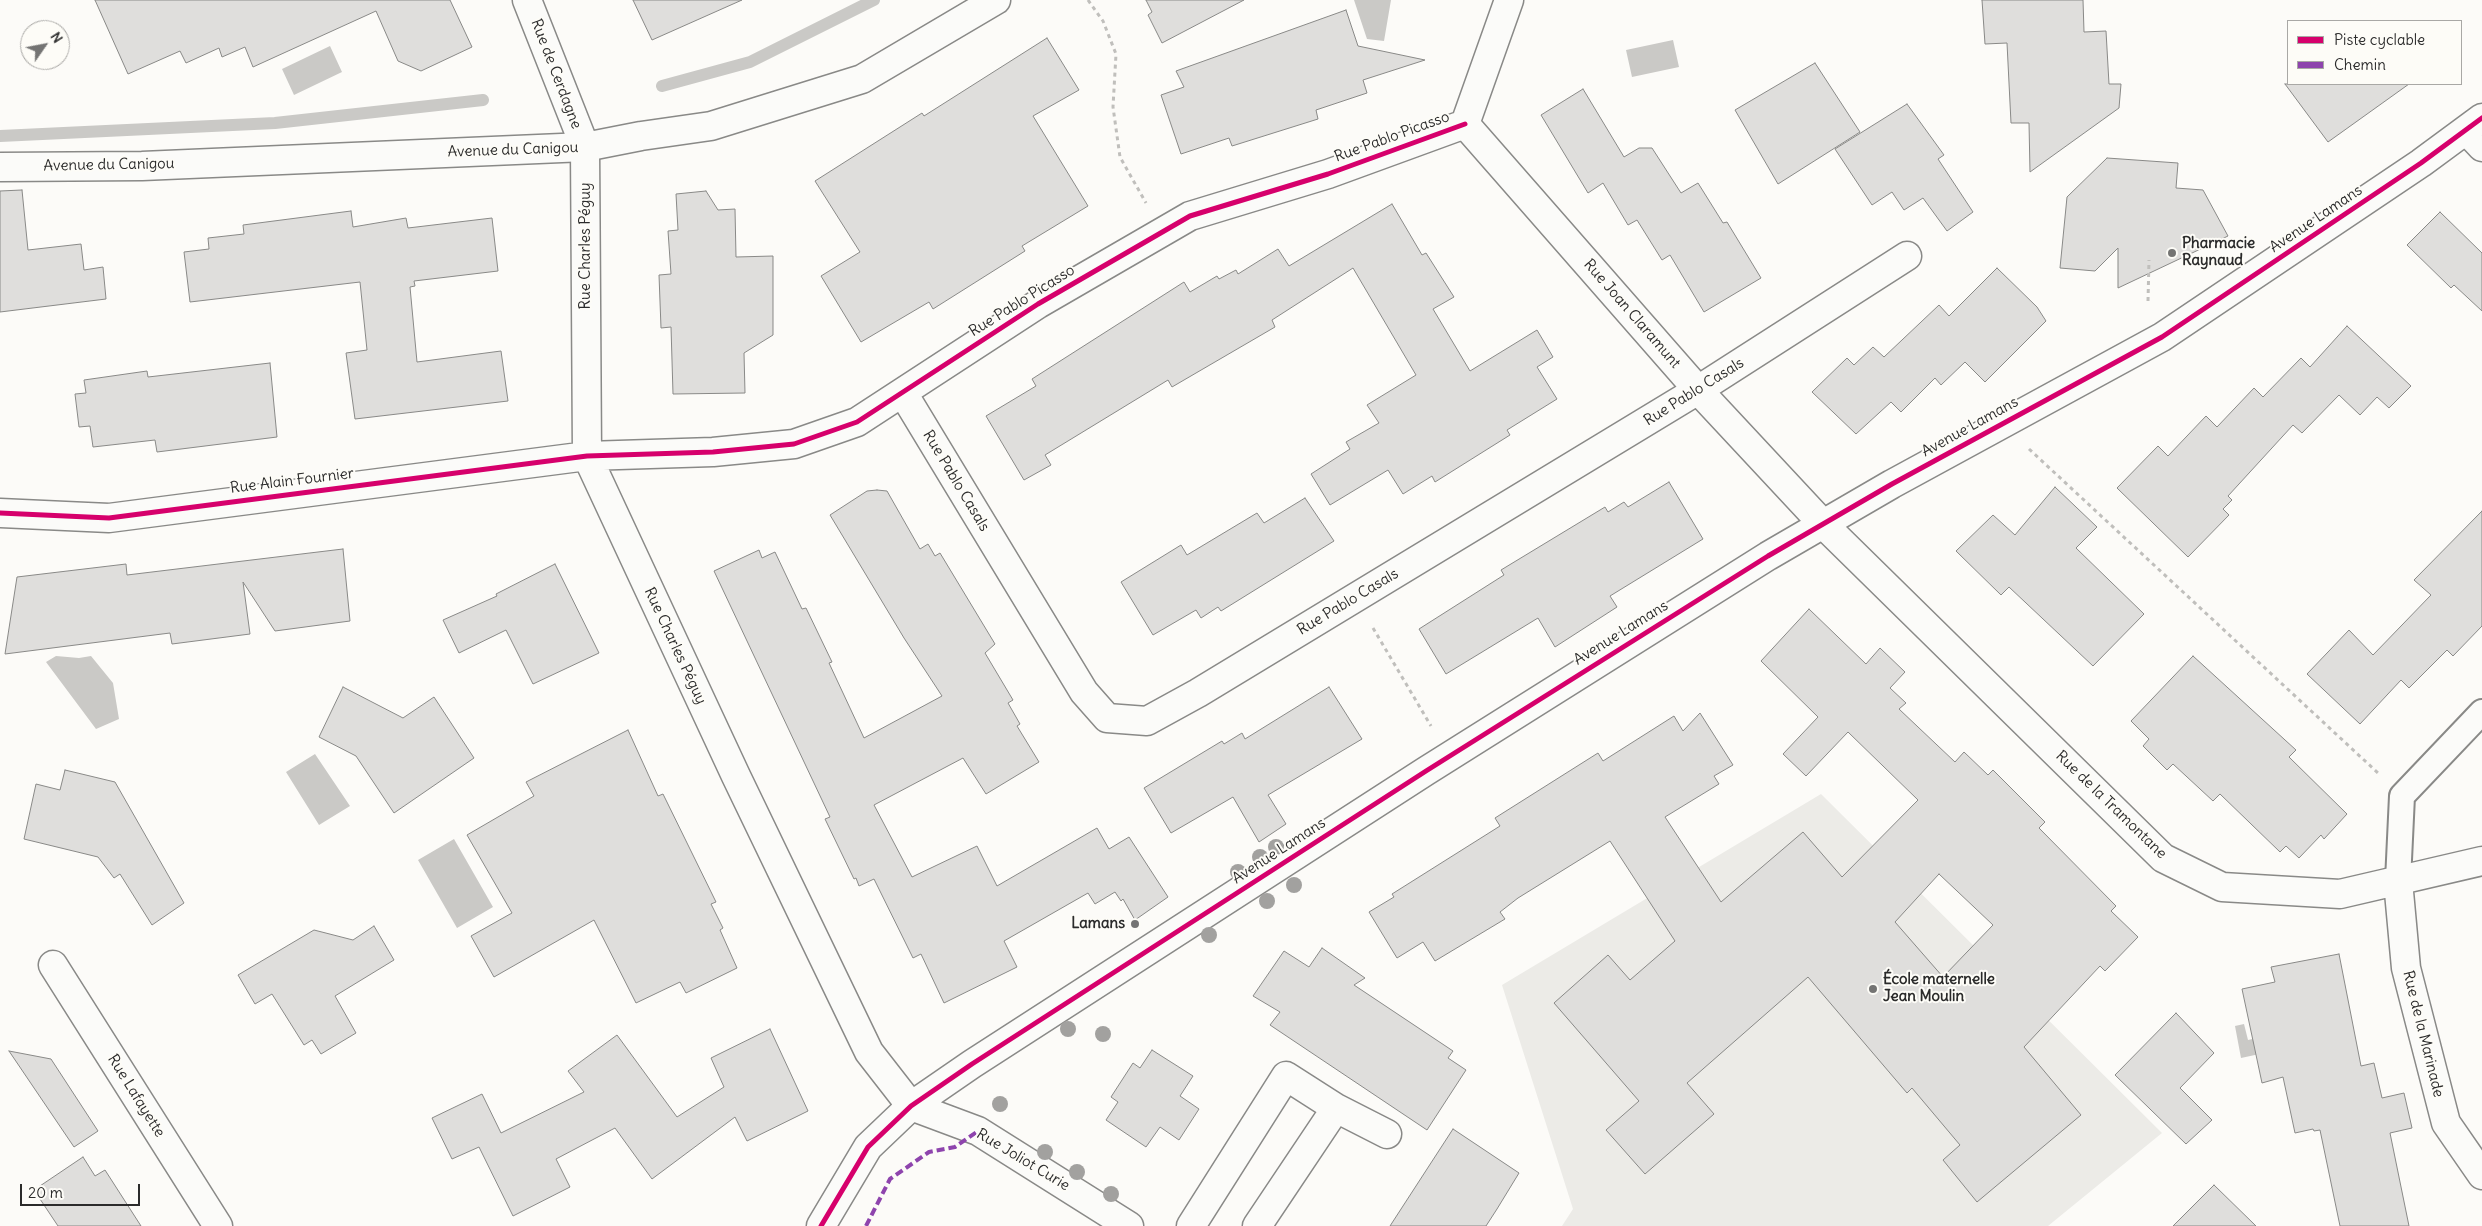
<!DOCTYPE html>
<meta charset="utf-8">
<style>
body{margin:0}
#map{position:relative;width:2482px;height:1226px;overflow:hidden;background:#fcfbf8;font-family:Delius,sans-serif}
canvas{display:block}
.legend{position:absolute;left:2287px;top:20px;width:175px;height:65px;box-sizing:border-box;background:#fdfcf7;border:1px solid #a9a8a5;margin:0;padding:6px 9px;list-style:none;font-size:15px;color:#2b2b2b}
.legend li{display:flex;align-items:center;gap:10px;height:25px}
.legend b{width:25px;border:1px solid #a9a8a5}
.north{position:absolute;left:20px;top:20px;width:50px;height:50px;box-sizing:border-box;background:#fdfcf7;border:1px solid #a9a8a5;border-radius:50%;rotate:57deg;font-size:14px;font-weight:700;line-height:20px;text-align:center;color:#2b2b2b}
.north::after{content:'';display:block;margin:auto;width:18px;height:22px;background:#747473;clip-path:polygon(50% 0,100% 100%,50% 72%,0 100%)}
.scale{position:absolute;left:20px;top:1184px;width:120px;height:22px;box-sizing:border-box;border:2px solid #2b2b2b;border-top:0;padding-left:6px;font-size:15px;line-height:18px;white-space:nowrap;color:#2b2b2b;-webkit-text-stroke:4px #fdfcf7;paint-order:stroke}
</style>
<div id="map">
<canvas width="2482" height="1226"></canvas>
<ul class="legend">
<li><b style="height:6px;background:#d6006c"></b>Piste cyclable</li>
<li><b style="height:6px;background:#8e44ad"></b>Chemin</li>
</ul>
<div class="north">N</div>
<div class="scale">20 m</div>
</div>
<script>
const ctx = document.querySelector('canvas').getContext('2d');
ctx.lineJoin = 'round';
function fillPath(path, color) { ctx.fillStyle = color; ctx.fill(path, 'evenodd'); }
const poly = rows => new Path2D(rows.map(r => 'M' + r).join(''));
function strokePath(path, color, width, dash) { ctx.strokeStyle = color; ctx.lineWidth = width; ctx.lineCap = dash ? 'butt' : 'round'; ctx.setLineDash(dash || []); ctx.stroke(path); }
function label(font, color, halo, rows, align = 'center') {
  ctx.font = font + ' Delius,sans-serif'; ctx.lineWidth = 4; ctx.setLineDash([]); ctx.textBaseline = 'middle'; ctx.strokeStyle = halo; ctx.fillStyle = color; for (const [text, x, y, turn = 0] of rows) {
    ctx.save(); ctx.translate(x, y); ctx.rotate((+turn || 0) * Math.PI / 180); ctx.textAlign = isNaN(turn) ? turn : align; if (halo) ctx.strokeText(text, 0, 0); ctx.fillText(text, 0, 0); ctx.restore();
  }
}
fillPath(poly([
 [1821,794,2162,1133,2048,1226,1562,1226,1573,1209,1502,985]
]), '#ecebe7');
fillPath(poly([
 [1354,0,1391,0,1384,41,1367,39],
 [1673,40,1679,67,1632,77,1626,50],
 [330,46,342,72,294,95,282,69],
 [56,656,79,658,91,656,113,683,119,719,96,729,46,662],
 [315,754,350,806,319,825,286,772],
 [454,839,493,907,457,928,418,860],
 [2244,1024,2248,1040,2275,1034,2278,1050,2241,1058,2235,1026]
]), '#cac9c6');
strokePath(poly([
 [662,86,750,62,874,0],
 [0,136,275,123,483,100]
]), '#cac9c6', 12);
const building = poly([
 [95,0,450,0,472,47,421,71,398,61,376,11,253,67,245,47,222,57,219,48,186,63,180,51,128,74,95,0],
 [633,0,742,0,652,40,633,0],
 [1146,0,1244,0,1162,43,1148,15,1152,12,1146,0],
 [1982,0,2083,0,2084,32,2106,31,2109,84,2121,84,2119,108,2030,172,2029,123,2011,123,2007,43,1985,44,1982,0],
 [1346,10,1358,46,1425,60,1363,80,1367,93,1316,110,1318,119,1232,146,1229,138,1181,154,1161,95,1184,87,1176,71,1346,10],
 [1047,38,1079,90,1033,116,1088,206,1022,246,1025,251,933,309,929,302,861,342,821,276,860,252,815,181,922,113,924,116,1047,38],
 [1815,63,1860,132,1778,184,1735,110,1815,63],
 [2285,84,2409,84,2328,142,2285,84],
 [1583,89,1624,157,1639,148,1652,148,1681,193,1698,183,1723,223,1727,222,1761,278,1704,312,1670,255,1662,260,1637,220,1628,225,1603,183,1588,193,1541,115,1583,89],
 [1907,104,1944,155,1938,159,1973,212,1947,231,1923,198,1904,210,1892,192,1872,205,1835,149,1907,104],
 [2107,158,2178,163,2176,188,2203,190,2228,236,2118,288,2118,248,2095,271,2060,268,2067,197,2107,158],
 [22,190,28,250,81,244,84,270,103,267,106,299,0,312,0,191,22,190],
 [706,191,718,210,735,209,736,257,773,256,773,335,744,353,745,393,673,394,671,327,661,328,659,275,671,274,668,231,678,230,676,194,706,191],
 [1392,204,1422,255,1426,253,1454,297,1433,309,1470,371,1537,330,1553,357,1537,367,1557,399,1507,430,1510,435,1435,482,1432,476,1403,494,1388,470,1330,505,1311,474,1350,449,1346,442,1379,423,1367,405,1416,375,1353,268,1272,320,1275,327,1172,387,1168,380,1045,455,1051,465,1024,480,986,416,1036,386,1032,379,1184,282,1190,292,1217,276,1219,279,1236,270,1238,274,1278,249,1289,266,1392,204],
 [351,211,353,227,406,218,408,228,492,218,498,271,414,281,415,286,410,287,417,362,501,351,508,401,355,419,346,353,367,350,360,282,190,302,184,252,209,249,208,238,244,234,243,225,351,211],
 [2440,212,2482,253,2482,311,2454,285,2451,288,2407,245,2440,212],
 [1997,268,2037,307,2046,321,1985,382,1965,362,1941,385,1935,378,1901,412,1891,402,1856,434,1812,392,1847,358,1854,365,1873,347,1884,357,1939,305,1949,316,1997,268],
 [2347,326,2411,386,2389,408,2377,397,2360,415,2339,395,2302,433,2293,425,2228,496,2232,500,2223,509,2229,515,2188,557,2117,488,2158,446,2168,456,2206,416,2217,427,2254,388,2263,397,2301,358,2310,367,2347,326],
 [270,363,277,437,157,452,155,440,93,447,90,426,79,427,75,394,86,393,84,380,147,371,148,377,270,363],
 [1669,482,1703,539,1610,596,1617,607,1555,647,1538,618,1446,674,1419,629,1504,575,1501,570,1605,507,1608,512,1624,502,1628,507,1669,482],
 [2055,487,2097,527,2076,548,2144,614,2093,666,2009,587,2001,595,1956,551,1993,515,2015,535,2055,487],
 [877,490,887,491,920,549,928,544,935,556,940,553,995,644,985,653,1013,700,1008,703,1020,724,1017,726,1039,762,986,794,963,758,874,805,912,877,977,846,997,886,1097,828,1109,849,1129,837,1168,897,1135,920,1123,899,1121,901,1115,892,1095,904,1088,893,1004,941,1017,967,944,1003,921,954,913,958,874,879,859,886,856,878,854,879,825,819,830,817,714,571,759,550,762,558,775,552,802,609,806,608,832,662,829,663,864,738,942,696,904,638,830,515,867,491,877,490],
 [1305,498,1334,541,1221,611,1218,607,1201,618,1196,610,1153,635,1121,582,1181,545,1187,555,1257,513,1264,523,1305,498],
 [2482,511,2482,626,2453,656,2447,650,2409,688,2401,680,2360,724,2307,674,2349,630,2373,655,2431,595,2414,580,2482,511],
 [343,549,350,621,275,631,243,582,250,634,172,644,170,633,5,654,17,577,126,564,127,575,343,549],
 [555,564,599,653,533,684,506,630,459,653,443,620,497,596,496,594,555,564],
 [1809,609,1866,664,1880,648,1905,672,1890,688,1906,703,1899,709,1955,762,1964,752,1988,775,1993,770,2045,822,2039,828,2116,906,2111,911,2138,937,2105,971,2100,966,2024,1047,2081,1115,1977,1202,1943,1160,1960,1145,1912,1088,1907,1093,1808,977,1687,1083,1714,1114,1645,1174,1606,1130,1639,1101,1554,1003,1608,955,1630,980,1675,941,1610,841,1518,898,1500,912,1505,919,1435,961,1423,942,1397,958,1369,912,1394,897,1392,894,1500,826,1495,818,1598,753,1603,761,1674,716,1683,731,1700,713,1733,765,1714,776,1719,784,1665,817,1721,902,1803,832,1842,877,1918,800,1848,732,1806,776,1783,754,1818,717,1761,661,1809,609],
 [1939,874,1993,925,1943,977,1895,922,1939,874],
 [2193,656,2296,750,2289,757,2347,814,2324,839,2321,835,2299,858,2286,846,2280,852,2220,794,2213,801,2173,764,2167,770,2143,746,2149,739,2131,721,2193,656],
 [343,687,403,718,434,697,474,758,394,813,356,756,319,737,343,687],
 [1329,687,1362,739,1268,795,1286,824,1259,842,1233,797,1171,833,1144,788,1222,741,1224,744,1242,733,1245,739,1329,687],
 [628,730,658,796,663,794,716,902,711,904,723,928,720,930,737,968,686,993,680,982,636,1003,594,920,494,977,471,936,512,913,467,835,534,796,526,782,628,730],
 [65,770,115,782,184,903,152,925,120,874,114,878,98,857,24,839,36,784,60,790,65,770],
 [374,926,394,960,335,996,356,1033,321,1054,312,1040,304,1045,272,994,255,1004,238,975,314,930,353,940,374,926],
 [1322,948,1365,978,1354,985,1453,1051,1448,1058,1466,1070,1427,1130,1270,1025,1280,1012,1253,996,1284,951,1309,967,1322,948],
 [2339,954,2361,1066,2374,1063,2382,1098,2404,1093,2412,1128,2390,1133,2409,1226,2340,1226,2320,1130,2314,1131,2313,1129,2295,1133,2283,1077,2262,1083,2242,989,2275,982,2271,967,2339,954],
 [2176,1013,2214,1053,2180,1088,2212,1120,2186,1144,2115,1075,2176,1013],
 [770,1029,808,1111,747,1141,735,1117,652,1179,615,1128,556,1159,570,1187,513,1216,479,1147,452,1159,432,1118,482,1094,501,1133,584,1092,568,1071,617,1035,677,1117,724,1087,711,1058,770,1029],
 [1152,1050,1193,1076,1180,1096,1199,1109,1179,1140,1160,1127,1146,1147,1106,1120,1118,1102,1111,1097,1133,1063,1140,1068,1152,1050],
 [9,1051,51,1059,98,1131,74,1147,9,1051],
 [1453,1129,1519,1173,1497,1209,1486,1226,1390,1226,1453,1129],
 [83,1157,95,1176,105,1170,141,1226,58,1226,34,1190,83,1157],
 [2214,1185,2256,1226,2173,1226,2214,1185]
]);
fillPath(building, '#dfdedc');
strokePath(building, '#898987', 1);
const service = poly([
 [2398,881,2402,796,2482,712]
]);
const minor = poly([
 [527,0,585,147,587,456,736,776,869,1052,911,1106],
 [1465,124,1698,390,1822,523,2163,858,2222,887,2340,894,2482,861],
 [1465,124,1509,0],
 [2466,130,2482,147],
 [903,393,1084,692,1107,718,1147,721,1198,693,1698,390,1907,256],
 [0,513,109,518,587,456,713,452,794,444,857,422,1038,304,1190,216,1328,174,1465,124],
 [2398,881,2406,968,2446,1123,2482,1175],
 [53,965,218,1226],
 [911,1106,978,1131,1129,1226],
 [821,1226,868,1147,911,1106,972,1064,1426,771,1768,556,1892,484,2162,337,2421,163,2482,118],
 [1191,1226,1286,1076,1336,1108,1387,1134],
 [1257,1226,1336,1108]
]);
const tertiary = poly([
 [0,167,142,166,585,147,641,136,711,126,862,79,996,0]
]);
strokePath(service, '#898987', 28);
strokePath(minor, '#898987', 31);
strokePath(tertiary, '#898987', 31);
strokePath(poly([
 [1088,0,1103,21,1116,54,1113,107,1120,157,1146,203],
 [2148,301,2149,260],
 [2029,449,2378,773],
 [1373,628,1431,726]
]), '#c0bfbc', 3, [4, 4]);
strokePath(service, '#fbfbf9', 24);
strokePath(minor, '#fbfbf9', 28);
strokePath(tertiary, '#fbfbf9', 28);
strokePath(poly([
 [866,1226,890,1179,929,1152,955,1147,978,1131]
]), '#8e44ad', 4, [8, 4]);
strokePath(poly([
 [0,513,109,518,587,456,713,452,794,444,857,422,1038,304,1190,216,1328,174,1465,124],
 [821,1226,868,1147,911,1106,972,1064,1426,771,1768,556,1892,484,2162,337,2421,163,2482,118]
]), '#d6006c', 5);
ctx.fillStyle = '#a2a19f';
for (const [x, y] of [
 [1276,847],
 [1260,857],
 [1238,872],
 [1294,885],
 [1267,901],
 [1209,935],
 [1068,1029],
 [1103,1034],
 [1000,1104],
 [1045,1152],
 [1077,1172],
 [1111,1194]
]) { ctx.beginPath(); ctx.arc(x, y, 8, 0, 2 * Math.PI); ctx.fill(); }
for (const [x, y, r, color] of [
 [2172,253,5,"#747473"],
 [1135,924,5,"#747473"],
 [1873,989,5,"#747473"]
]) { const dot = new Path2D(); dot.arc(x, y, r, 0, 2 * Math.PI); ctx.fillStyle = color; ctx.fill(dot); strokePath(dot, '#fdfcf7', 2); }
label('15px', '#2b2b2b', '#fdfcf7', [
 ["Rue de Cerdagne",556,74,69],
 ["Rue Pablo Picasso",1392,137,-20],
 ["Avenue du Canigou",513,150,-2],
 ["Avenue du Canigou",109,165,-1],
 ["Avenue Lamans",2316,219,-34],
 ["Rue Charles Péguy",586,246,-90],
 ["Rue Pablo Picasso",1022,301,-32],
 ["Rue Joan Claramunt",1632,314,49],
 ["Rue Pablo Casals",1694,392,-32],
 ["Avenue Lamans",1970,427,-29],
 ["Rue Alain Fournier",292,481,-7],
 ["Rue Pablo Casals",956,481,59],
 ["Rue Pablo Casals",1348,602,-31],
 ["Avenue Lamans",1621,633,-32],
 ["Rue Charles Péguy",675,646,65],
 ["Rue de la Tramontane",2111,805,44],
 ["Avenue Lamans",1279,851,-33],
 ["Rue de la Marinade",2423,1034,76],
 ["Rue Lafayette",136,1096,58],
 ["Rue Joliot Curie",1023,1160,31]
]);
label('bold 15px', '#2b2b2b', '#fdfcf7', [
 ["Pharmacie",2182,244],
 ["Raynaud",2182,261],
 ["Lamans",1125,924,"right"],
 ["École maternelle",1883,980],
 ["Jean Moulin",1883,997]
], 'left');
</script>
